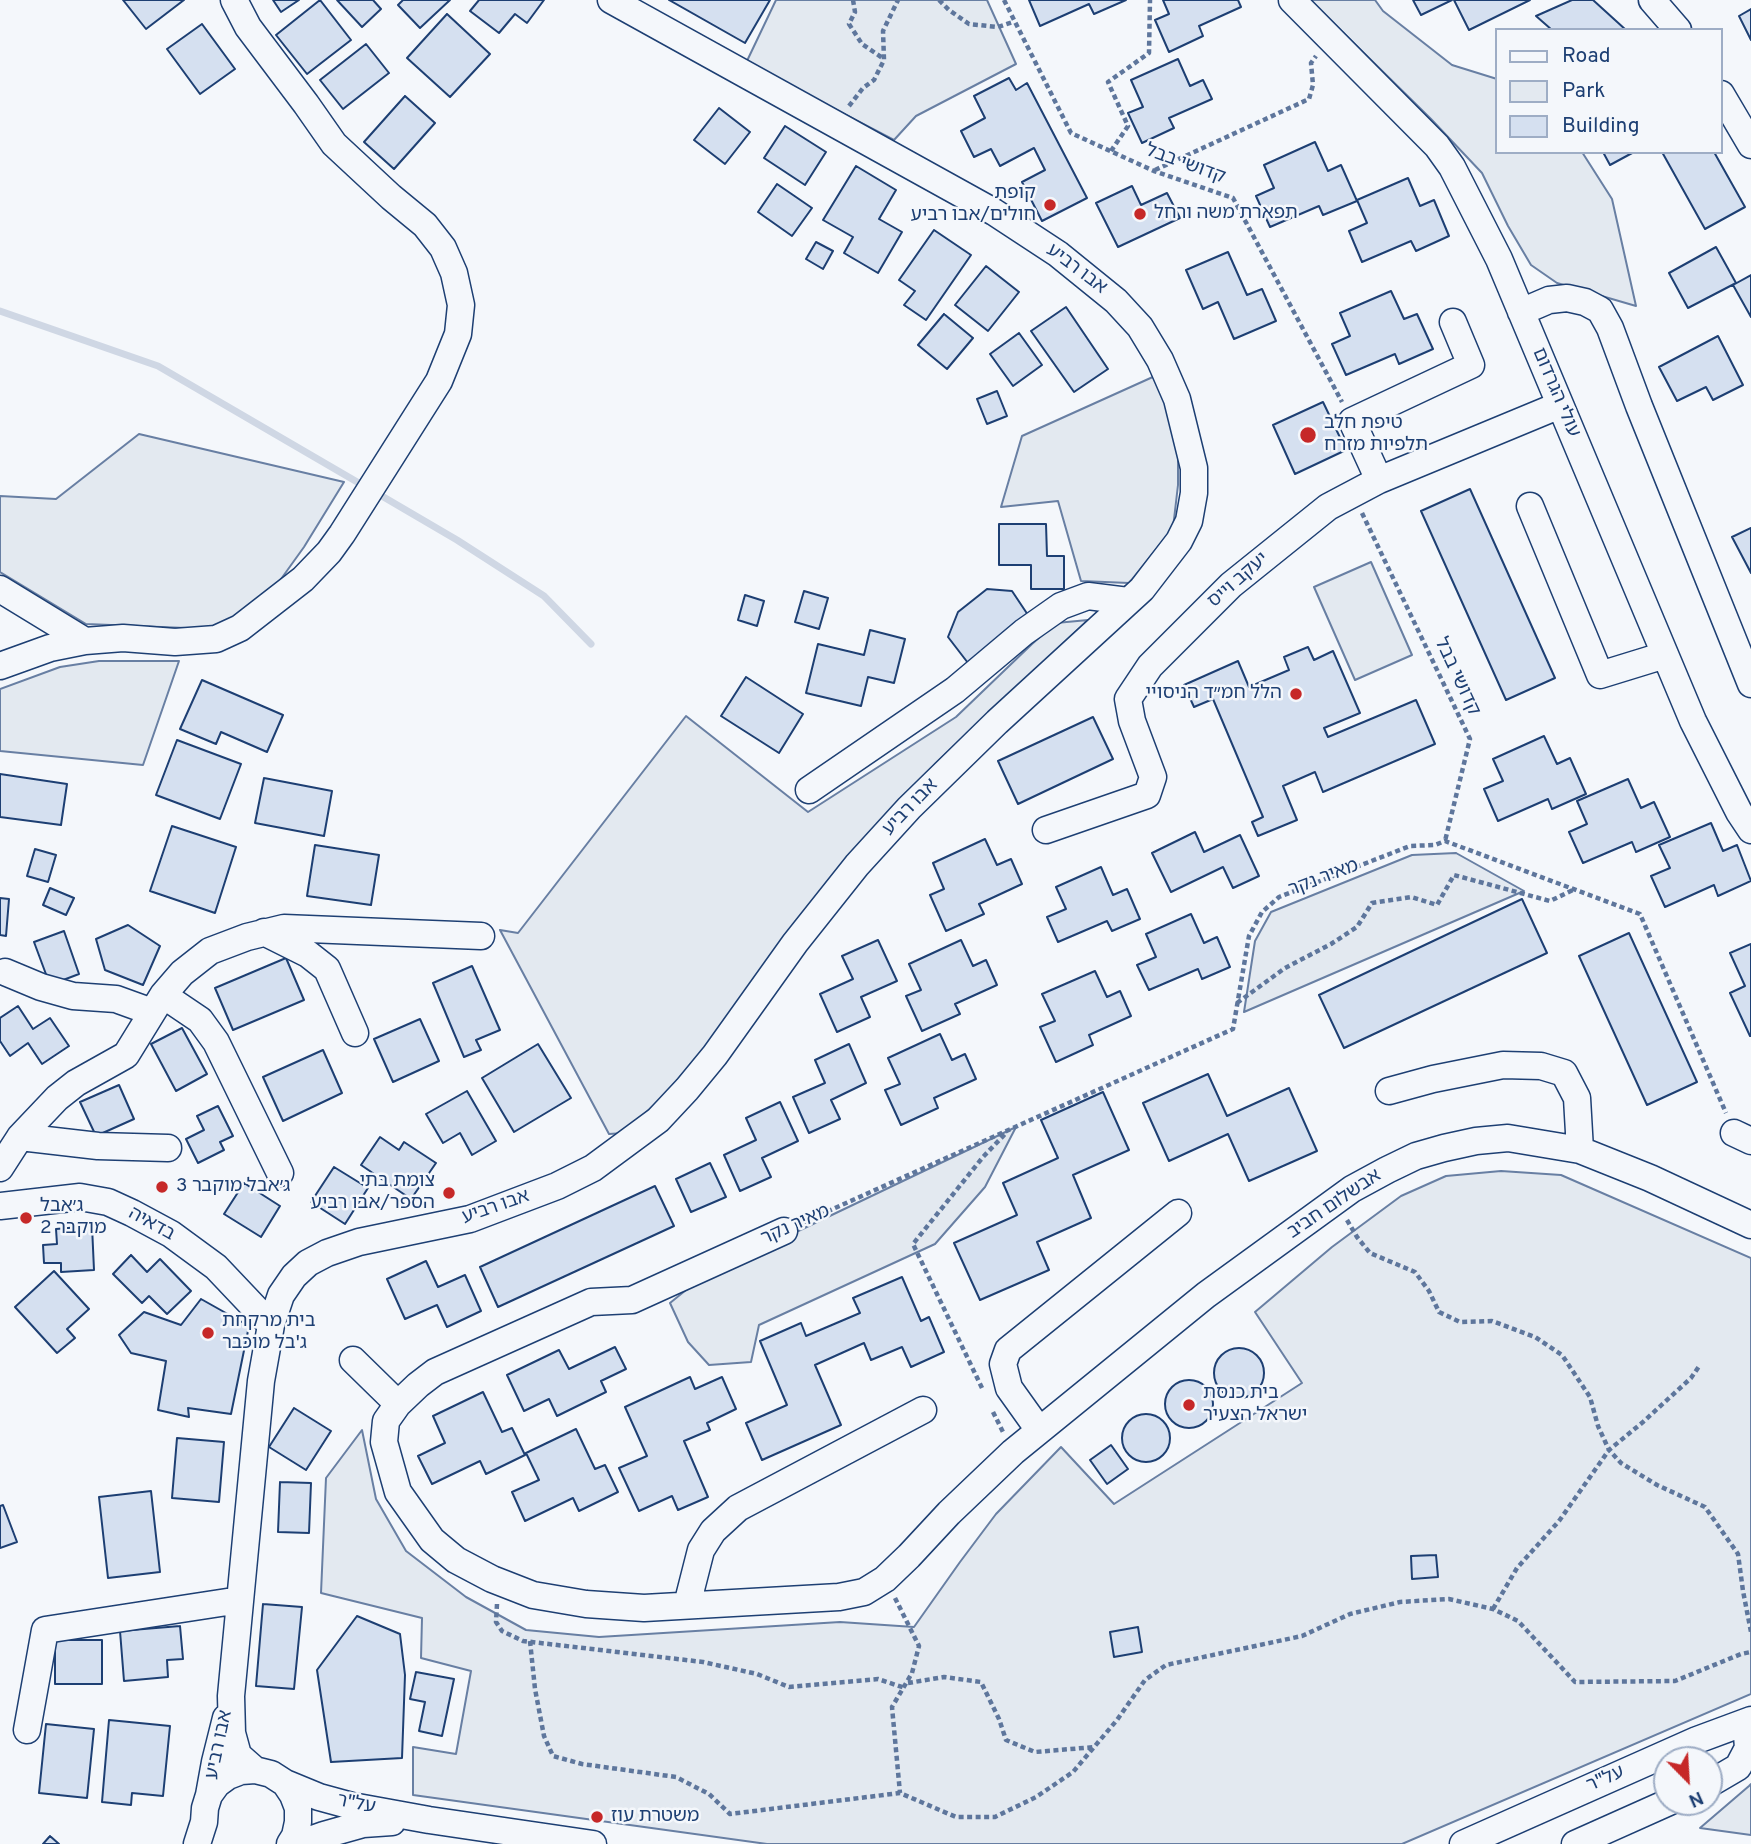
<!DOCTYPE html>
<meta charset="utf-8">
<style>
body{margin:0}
#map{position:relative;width:1751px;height:1844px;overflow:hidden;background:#f4f7fb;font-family:Overpass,sans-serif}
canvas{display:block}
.legend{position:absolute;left:1495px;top:28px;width:228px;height:126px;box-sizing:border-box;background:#f4f7fb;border:2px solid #9eadc5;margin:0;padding:9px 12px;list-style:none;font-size:21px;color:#1d3f73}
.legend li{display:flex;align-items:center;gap:14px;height:35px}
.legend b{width:35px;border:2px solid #9eadc5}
.north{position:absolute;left:1653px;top:1746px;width:70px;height:70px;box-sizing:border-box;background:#f4f7fb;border:2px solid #9eadc5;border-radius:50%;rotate:156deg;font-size:19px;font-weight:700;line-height:28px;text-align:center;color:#1d3f73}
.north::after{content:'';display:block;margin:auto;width:24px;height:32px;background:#c62828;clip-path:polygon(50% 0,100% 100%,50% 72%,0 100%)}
</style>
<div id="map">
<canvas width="1751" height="1844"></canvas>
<ul class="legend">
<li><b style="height:9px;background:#f4f7fb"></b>Road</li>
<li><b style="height:19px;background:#e3e9f0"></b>Park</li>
<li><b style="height:19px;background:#d5e0f0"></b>Building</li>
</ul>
<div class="north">N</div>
</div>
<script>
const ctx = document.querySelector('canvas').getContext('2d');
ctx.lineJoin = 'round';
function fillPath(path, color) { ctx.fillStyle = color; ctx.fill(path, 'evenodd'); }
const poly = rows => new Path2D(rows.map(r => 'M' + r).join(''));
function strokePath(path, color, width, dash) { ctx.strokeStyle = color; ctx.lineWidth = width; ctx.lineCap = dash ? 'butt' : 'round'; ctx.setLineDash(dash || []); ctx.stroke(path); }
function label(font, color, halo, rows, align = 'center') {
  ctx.font = font + ' Overpass,"Noto Sans Hebrew",sans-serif'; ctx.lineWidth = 5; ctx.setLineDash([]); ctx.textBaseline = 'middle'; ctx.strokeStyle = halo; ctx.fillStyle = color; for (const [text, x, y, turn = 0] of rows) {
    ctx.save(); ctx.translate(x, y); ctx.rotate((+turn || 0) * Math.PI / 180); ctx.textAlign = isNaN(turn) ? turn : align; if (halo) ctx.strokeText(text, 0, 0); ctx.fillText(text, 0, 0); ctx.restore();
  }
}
const green = poly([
 [776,0,987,0,1016,64,916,116,894,140,746,63,776,0],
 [1310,0,1375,0,1383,11,1452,65,1497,79,1497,152,1582,152,1612,199,1636,306,1557,283,1531,265,1508,226,1482,173,1431,119,1310,0],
 [1155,376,1178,432,1178,485,1173,528,1129,583,1081,581,1058,501,1001,507,1022,436,1155,376],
 [139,434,344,482,304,547,276,586,244,612,211,629,86,624,0,572,0,496,56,499,139,434],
 [1371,562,1412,655,1355,680,1314,587,1371,562],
 [1088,620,936,763,842,867,685,1076,624,1133,609,1134,500,930,518,933,686,716,808,812,956,717,1032,644,1056,623,1088,620],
 [99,661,179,661,143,765,0,751,0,689,60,667,99,661],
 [1456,853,1524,891,1244,1012,1255,941,1271,912,1412,855,1456,853],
 [1016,1127,985,1187,935,1244,759,1325,751,1362,709,1365,688,1342,670,1303,702,1277,1016,1127],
 [1501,1171,1561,1175,1751,1258,1751,1694,1402,1844,767,1844,413,1795,413,1747,456,1754,471,1671,421,1658,422,1618,321,1593,326,1478,362,1430,376,1499,406,1551,466,1597,526,1630,599,1637,840,1622,914,1627,960,1562,996,1514,1061,1447,1114,1504,1302,1383,1255,1312,1332,1247,1401,1196,1446,1176,1501,1171],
 [1751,1784,1751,1835,1700,1828,1749,1786,1751,1784]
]);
fillPath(green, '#e3e9f0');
strokePath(green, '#687fa3', 2);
strokePath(poly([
 [0,311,158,366,364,486],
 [375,492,457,540,544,596,591,644]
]), '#cfd7e4', 7);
const building = poly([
 [123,0,184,0,146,29,123,0],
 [273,0,299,0,281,12,273,0],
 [320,0,351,40,307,74,276,35,320,0],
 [337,0,373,0,381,9,362,27,337,0],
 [403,0,450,0,420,28,398,5,403,0],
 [479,0,544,0,527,23,515,14,499,33,470,11,479,0],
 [669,0,770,0,745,43,669,0],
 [1029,0,1126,0,1094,14,1089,4,1040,26,1029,0],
 [1163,0,1238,0,1241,7,1199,26,1203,36,1169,52,1155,20,1169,14,1163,0],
 [1413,0,1452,0,1421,15,1413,0],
 [1454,0,1530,0,1469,30,1454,0],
 [1572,0,1593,0,1626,30,1552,30,1536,16,1572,0],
 [1751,9,1751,40,1739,16,1751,9],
 [447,14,490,54,450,97,407,58,447,14],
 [202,24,235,69,200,94,167,49,202,24],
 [366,44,389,73,343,109,320,80,366,44],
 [1178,59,1190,86,1203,80,1212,99,1169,118,1174,128,1142,143,1128,113,1143,107,1131,80,1178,59],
 [1009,78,1016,90,1027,83,1087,198,1042,221,1022,182,1045,170,1034,148,1000,166,991,149,974,157,961,131,985,118,974,96,1009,78],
 [405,96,435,123,394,169,364,142,405,96],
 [719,108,750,132,725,164,694,140,719,108],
 [785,126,826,152,805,185,764,158,785,126],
 [1315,142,1328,171,1341,165,1357,201,1323,215,1319,206,1270,227,1256,196,1274,188,1264,165,1315,142],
 [1603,152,1634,152,1610,165,1603,152],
 [1662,152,1714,152,1745,207,1705,229,1662,152],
 [856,166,896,190,879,219,902,232,878,273,844,253,853,237,823,220,856,166],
 [1408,178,1420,206,1434,200,1449,236,1416,251,1411,241,1362,262,1349,231,1367,223,1357,200,1408,178],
 [777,184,812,208,792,236,758,212,777,184],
 [1132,186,1141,205,1167,193,1180,218,1118,247,1096,203,1132,186],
 [934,230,971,255,926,320,904,305,915,291,899,280,934,230],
 [816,242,833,251,823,269,806,259,816,242],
 [1716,247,1736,283,1688,308,1669,273,1716,247],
 [1228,252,1247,295,1262,289,1276,321,1234,339,1218,302,1203,309,1186,270,1228,252],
 [986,266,1019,292,988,331,955,305,986,266],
 [1751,275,1751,317,1733,285,1751,275],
 [1391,291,1404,319,1417,314,1433,349,1399,364,1395,354,1346,375,1332,344,1350,336,1340,313,1391,291],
 [1066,307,1108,369,1074,392,1031,331,1066,307],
 [944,314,973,338,947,369,918,345,944,314],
 [1019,333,1042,365,1013,386,990,354,1019,333],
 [1718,336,1743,385,1713,400,1706,387,1677,401,1659,367,1718,336],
 [997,391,1007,416,987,424,977,399,997,391],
 [1323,402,1346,450,1295,474,1273,425,1323,402],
 [1470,489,1555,678,1506,700,1421,511,1470,489],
 [999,524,1046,524,1047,556,1064,556,1064,589,1031,589,1031,565,999,565,999,524],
 [1751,528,1751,573,1732,537,1751,528],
 [987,589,1012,591,1028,615,968,663,948,637,958,612,987,589],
 [804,591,828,598,819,629,795,622,804,591],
 [745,595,764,601,757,626,738,620,745,595],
 [870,630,905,639,894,683,868,677,861,706,806,693,818,644,864,655,870,630],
 [1308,647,1314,660,1333,651,1360,713,1324,728,1328,737,1416,700,1435,744,1323,792,1315,772,1283,786,1297,820,1258,836,1252,822,1263,817,1213,699,1194,707,1184,685,1238,661,1249,687,1289,670,1284,657,1308,647],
 [746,677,803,714,779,753,721,716,746,677],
 [202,680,283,715,267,752,221,732,216,744,180,729,202,680],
 [1093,717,1113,759,1018,804,998,761,1093,717],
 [1544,736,1557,764,1570,758,1586,794,1552,809,1548,799,1498,821,1484,789,1503,781,1493,759,1544,736],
 [177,740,241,764,220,819,156,795,177,740],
 [0,774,67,784,61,825,0,817,0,774],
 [264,778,332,791,324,836,255,823,264,778],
 [1628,779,1641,808,1654,802,1670,837,1636,852,1632,842,1583,863,1569,832,1587,824,1577,801,1628,779],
 [1711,823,1723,851,1737,845,1751,881,1718,896,1714,885,1665,907,1651,876,1670,868,1659,845,1711,823],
 [172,826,236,847,215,913,150,891,172,826],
 [1195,832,1204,852,1240,835,1259,876,1233,888,1223,867,1171,892,1152,853,1195,832],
 [985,839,997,865,1011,859,1022,884,979,904,984,914,946,931,930,895,944,889,933,863,985,839],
 [315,845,379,855,371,905,307,896,315,845],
 [35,849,56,855,48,882,27,876,35,849],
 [1101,867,1113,895,1127,889,1140,919,1112,931,1107,921,1058,942,1047,917,1066,909,1056,887,1101,867],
 [50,888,74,898,66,915,43,905,50,888],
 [0,898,9,899,6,936,0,935,0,898],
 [1522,899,1547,953,1344,1048,1319,995,1522,899],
 [1191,914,1204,943,1217,937,1230,967,1202,979,1198,969,1149,990,1137,965,1156,957,1146,934,1191,914],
 [128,925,160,946,143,985,105,970,96,939,128,925],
 [64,931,79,974,50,985,34,942,64,931],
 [1629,933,1697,1082,1647,1105,1579,956,1629,933],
 [878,940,897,981,861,997,870,1017,837,1032,820,994,853,979,842,956,878,940],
 [961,940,973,966,986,960,997,985,955,1004,960,1014,922,1031,906,996,921,990,909,964,961,940],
 [1751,944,1751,1036,1750,1036,1730,993,1745,986,1730,953,1751,944],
 [286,958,304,1000,233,1030,215,988,286,958],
 [472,966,500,1030,476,1040,481,1050,464,1057,433,983,472,966],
 [1095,971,1107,997,1120,991,1131,1016,1089,1035,1093,1045,1056,1062,1040,1027,1055,1021,1042,994,1095,971],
 [18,1006,33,1029,50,1018,69,1046,42,1064,28,1043,10,1056,0,1041,0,1018,18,1006],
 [420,1019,439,1061,393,1082,374,1039,420,1019],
 [182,1028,207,1074,176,1091,151,1044,182,1028],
 [940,1034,952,1060,965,1054,976,1079,934,1098,938,1108,901,1125,885,1090,900,1084,888,1058,940,1034],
 [538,1044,571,1098,514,1132,482,1078,538,1044],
 [849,1044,866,1083,831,1100,840,1119,809,1133,793,1097,825,1083,815,1060,849,1044],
 [323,1050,342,1093,283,1121,263,1077,323,1050],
 [1208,1074,1227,1116,1289,1088,1317,1151,1249,1181,1228,1134,1169,1161,1143,1103,1208,1074],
 [119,1085,134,1119,96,1136,80,1102,119,1085],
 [467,1091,496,1141,472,1155,460,1133,443,1143,426,1114,467,1091],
 [1103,1092,1129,1150,1073,1175,1091,1218,1037,1242,1049,1270,980,1300,954,1243,1017,1215,1003,1183,1058,1158,1041,1120,1103,1092],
 [780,1102,798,1141,762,1158,771,1177,740,1191,724,1155,756,1140,746,1118,780,1102],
 [218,1106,233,1136,220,1142,224,1150,198,1163,186,1139,204,1130,197,1116,218,1106],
 [380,1137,399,1150,404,1142,436,1163,411,1199,361,1165,380,1137],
 [710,1163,726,1197,691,1212,676,1179,710,1163],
 [334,1167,368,1188,345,1224,311,1202,334,1167],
 [244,1183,280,1206,261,1237,224,1214,244,1183],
 [655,1186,674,1226,498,1307,480,1267,655,1186],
 [92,1226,94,1270,61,1272,61,1263,44,1263,43,1245,57,1244,56,1229,92,1226],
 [131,1255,147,1272,160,1259,191,1291,167,1314,149,1296,142,1303,113,1274,131,1255],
 [426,1261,438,1287,465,1275,481,1311,447,1327,437,1305,405,1319,387,1279,426,1261],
 [54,1271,89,1309,67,1329,75,1338,57,1353,15,1307,54,1271],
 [902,1277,921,1321,929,1317,944,1352,911,1367,902,1347,871,1360,864,1343,815,1365,841,1425,762,1460,746,1423,787,1405,760,1341,801,1323,806,1336,860,1313,853,1298,902,1277],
 [201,1299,249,1326,231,1414,188,1408,189,1417,158,1410,166,1361,131,1353,119,1335,144,1312,181,1325,201,1299],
 [615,1347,626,1369,601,1381,606,1392,557,1416,549,1399,524,1411,507,1375,559,1350,569,1369,615,1347],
 '1214 1373a25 25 0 1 1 50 0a25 25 0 1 1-50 0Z',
 [690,1377,695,1389,722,1377,736,1409,707,1423,710,1430,684,1441,708,1497,678,1510,672,1496,639,1511,619,1468,647,1456,625,1407,690,1377],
 '1165 1404a24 24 0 1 1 48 0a24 24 0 1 1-48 0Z',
 [483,1392,502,1432,512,1428,525,1455,486,1474,480,1461,432,1484,418,1456,445,1443,433,1416,483,1392],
 [294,1408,331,1431,306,1470,269,1447,294,1408],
 '1122 1438a24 24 0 1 1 48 0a24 24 0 1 1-48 0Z',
 [576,1429,595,1469,605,1465,618,1492,579,1511,573,1498,525,1521,512,1492,539,1480,526,1453,576,1429],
 [177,1438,224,1442,219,1502,172,1498,177,1438],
 [1111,1445,1128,1469,1107,1484,1090,1460,1111,1445],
 [280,1482,311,1483,309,1533,278,1532,280,1482],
 [151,1491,160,1572,108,1578,99,1497,151,1491],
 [3,1505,17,1542,0,1548,0,1506,3,1505],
 [1436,1555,1438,1577,1412,1579,1411,1556,1436,1555],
 [263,1604,302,1607,294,1689,256,1686,263,1604],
 [357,1616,400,1634,405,1675,402,1758,331,1762,317,1670,357,1616],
 [180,1626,183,1659,167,1660,168,1677,124,1681,120,1631,180,1626],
 [1138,1627,1142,1652,1114,1657,1110,1632,1138,1627],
 [55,1640,102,1640,102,1684,55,1684,55,1640],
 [416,1672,454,1679,442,1736,419,1731,425,1702,410,1699,416,1672],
 [109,1720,170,1726,163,1796,132,1793,131,1805,102,1802,109,1720],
 [46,1724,94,1729,87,1798,39,1793,46,1724],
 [50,1836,59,1844,43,1844,50,1836]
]);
fillPath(building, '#d5e0f0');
strokePath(building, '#1d3f73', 2);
const minor = poly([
 [1292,0,1437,146,1452,167,1499,259,1693,721,1739,812,1751,830],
 [1652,0,1678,30],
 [1721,94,1751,145],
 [1521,312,1549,300,1567,298,1585,302,1600,310,1610,328,1639,406,1751,684],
 [1379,480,1352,421,1471,365,1453,322],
 [1530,506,1600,675,1665,655],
 [0,589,85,641],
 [0,666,50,648,85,641,123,638,175,642,216,639,240,628,303,579,329,552,342,534,439,381,458,334,461,305,454,273,443,248,425,225,391,197,334,144,306,104,248,27,234,0],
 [809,790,955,690,1024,632,1061,606,1088,596,1128,601],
 [1046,830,1147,795,1153,777,1132,721,1128,699,1150,666,1231,585,1328,507,1379,480,1560,405],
 [264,932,308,954,327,969,355,1033],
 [5,972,41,987,73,996,116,999,152,1012],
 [163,995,200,1020,216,1042,280,1173],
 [1389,1091,1433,1079,1503,1065,1541,1066,1564,1073,1577,1098,1580,1150],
 [1734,1133,1751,1141],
 [20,1137,98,1146,168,1148],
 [0,1168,20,1137,57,1098,76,1083,126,1055,163,995,182,973,210,951,247,937,284,928,481,936],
 [0,1206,80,1197,108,1202,132,1213,171,1234,216,1267,271,1325],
 [784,1231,632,1300,591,1302,435,1372,418,1385,398,1404,386,1421,384,1442,398,1492,432,1540,456,1560,492,1579,533,1595,586,1604,644,1608,839,1597,864,1592,885,1579,909,1556,949,1513,1013,1452,1206,1295,1352,1189,1387,1170,1416,1156,1444,1148,1476,1141,1508,1138,1580,1150,1650,1178,1751,1225],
 [353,1360,398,1404],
 [1039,1430,1009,1388,1003,1364,1008,1350,1178,1213],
 [687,1605,701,1550,713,1531,738,1508,923,1410],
 [27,1730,45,1630,240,1600],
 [255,1770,238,1755,232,1733,231,1696,261,1381,271,1325,281,1295,294,1276,308,1263,327,1253,359,1242,470,1219,557,1186,593,1168,658,1120,687,1089,715,1055,795,943,857,865,909,808,997,722,1142,589,1179,541,1189,521,1194,493,1194,468,1177,399,1160,360,1140,327,1116,301,1058,254,994,212,611,0],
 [285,1783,319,1797,352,1806,429,1820,593,1844],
 [1709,1784,1738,1767,1748,1748,1746,1722],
 [209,1795,215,1762,226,1718],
 [197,1844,204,1822,205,1808,209,1795,217,1784,228,1776,241,1771,255,1770,271,1774,285,1783,293,1795,298,1808,298,1822,295,1836,290,1844],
 [299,1844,324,1835,363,1824,392,1822],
 [1463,1844,1697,1740,1751,1720],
 [1575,1844,1669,1802]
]);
strokePath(minor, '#1d3f73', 29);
strokePath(poly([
 [853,0,855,12,849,24,862,44,884,59],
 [939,0,949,10,969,24,998,27,1013,22],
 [1004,0,1071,133,1154,171,1233,198,1342,402],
 [849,106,863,88,874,80,884,60,883,31,898,0],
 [1111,151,1128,126,1108,82,1149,53,1150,0],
 [1155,170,1309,99,1313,85,1311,63,1316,56],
 [1362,513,1470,739,1445,841],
 [1237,1003,1285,968,1331,944,1357,927,1372,903,1411,897,1437,905,1454,875,1550,901,1573,890],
 [1347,1220,1357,1237,1370,1253,1415,1272,1429,1291,1439,1312,1460,1322,1492,1321,1535,1337,1562,1355,1590,1397,1598,1426,1609,1450,1621,1463,1657,1485,1705,1507,1738,1554,1743,1591,1751,1632],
 [804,1222,1233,1029,1249,936,1262,912,1279,897,1410,846,1435,845,1445,841,1640,914,1726,1113],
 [982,1388,913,1244,983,1157,1007,1132],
 [993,1412,1003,1432],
 [895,1598,919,1646,912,1673,892,1707,900,1793],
 [497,1604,496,1622,502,1631,523,1641,703,1662,757,1674,789,1687,878,1679,905,1688],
 [1493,1609,1517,1568,1559,1521,1609,1450,1643,1422,1691,1378,1700,1365],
 [530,1641,535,1689,544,1736,553,1756,582,1764,676,1777,709,1794,730,1814,900,1793,956,1817,995,1817,1036,1797,1073,1772,1117,1720,1145,1680,1166,1665,1302,1636,1350,1614,1400,1602,1449,1599,1493,1609,1518,1621,1575,1682,1675,1681,1741,1654,1751,1652],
 [908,1683,944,1677,981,1682,999,1719,1006,1740,1035,1752,1095,1747]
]), '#5e769c', 4.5, [5, 3.5]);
strokePath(minor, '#f4f7fb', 26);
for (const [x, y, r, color] of [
 [1050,205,7,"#c62828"],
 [1140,214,7,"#c62828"],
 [1308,435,9,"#c62828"],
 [1296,694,7,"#c62828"],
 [162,1187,7,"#c62828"],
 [449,1193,7,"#c62828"],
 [26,1218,7,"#c62828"],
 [208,1333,7,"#c62828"],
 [1189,1405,7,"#c62828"],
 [597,1817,7,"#c62828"]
]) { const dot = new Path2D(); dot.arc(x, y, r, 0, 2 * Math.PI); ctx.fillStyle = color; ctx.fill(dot); strokePath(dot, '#f4f7fb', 2.5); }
label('19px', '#1d3f73', '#f4f7fb', [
 ["קדושי בבל",1185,165,20],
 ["אבו רביע",1076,270,37],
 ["עולי הגרדום",1555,393,67],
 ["יעקב וייס",1239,581,-41],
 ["קדושי בבל",1456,677,65],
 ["אבו רביע",911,808,-46],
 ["מאיר נקר",1324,879,-21],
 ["אבשלום חביב",1335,1205,-34],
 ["אבו רביע",496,1208,-19],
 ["בדאיה",151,1225,29],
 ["מאיר נקר",796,1226,-24],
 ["אבו רביע",220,1745,-78],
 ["על\"ר",1606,1780,-24],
 ["על\"ר",356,1805,12]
]);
label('19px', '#1d3f73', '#f4f7fb', [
 ["קופת",1036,194,"right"],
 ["חולים/אבו רביע",1036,216,"right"],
 ["תפארת משה ורחל",1154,214],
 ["טיפת חלב",1324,424],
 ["תלפיות מזרח",1324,446],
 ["הלל חמ״ד הניסויי",1282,694,"right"],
 ["צומת בתי",435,1182,"right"],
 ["הספר/אבו רביע",435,1204,"right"],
 ["ג׳אבל מוקבר 3",176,1187],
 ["ג׳אבל",40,1207],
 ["מוקבר 2",40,1229],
 ["בית מרקחת",222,1322],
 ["ג'בל מוכבר",222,1344],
 ["בית כנסת",1203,1394],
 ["ישראל הצעיר",1203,1416],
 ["משטרת עוז",611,1817]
], 'left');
</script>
